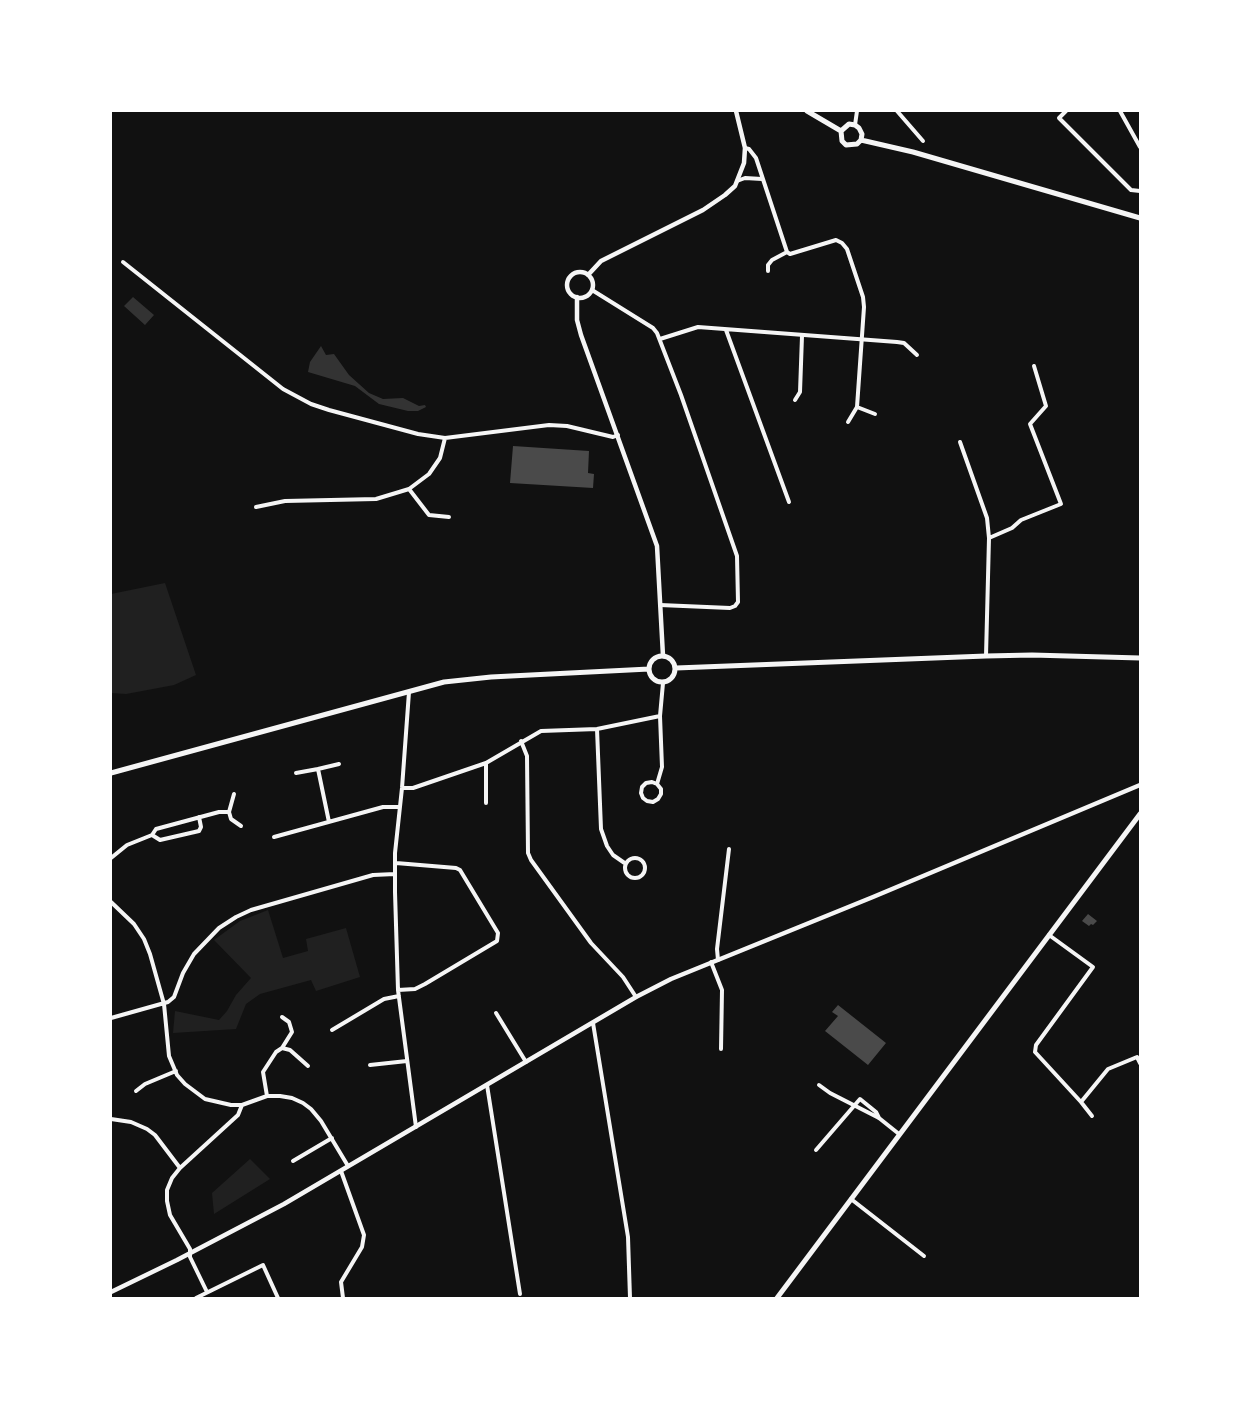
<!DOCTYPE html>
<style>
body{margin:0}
#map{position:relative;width:1251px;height:1409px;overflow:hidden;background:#111;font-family:"Archivo Narrow",sans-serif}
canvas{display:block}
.frame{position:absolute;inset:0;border:112px solid #fff;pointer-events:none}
</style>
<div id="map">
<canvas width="1251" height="1409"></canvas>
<div class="frame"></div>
</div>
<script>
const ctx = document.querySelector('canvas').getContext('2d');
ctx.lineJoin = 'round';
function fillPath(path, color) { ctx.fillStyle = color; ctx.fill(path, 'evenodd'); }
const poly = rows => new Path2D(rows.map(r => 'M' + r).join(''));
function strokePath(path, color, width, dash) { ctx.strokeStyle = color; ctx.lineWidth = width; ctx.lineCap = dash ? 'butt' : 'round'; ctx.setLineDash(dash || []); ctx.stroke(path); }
fillPath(poly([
 [165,583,196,675,174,685,126,694,111,693,111,594],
 [268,910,283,958,308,951,306,939,346,928,360,977,316,991,311,980,260,994,246,1004,236,1029,173,1033,175,1011,219,1020,227,1011,236,995,251,978,214,940,240,921],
 [250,1159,270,1179,214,1214,212,1193]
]), '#202020');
fillPath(poly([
 [133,297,154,315,145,325,124,306],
 [321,346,326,355,334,354,349,375,369,393,383,399,403,398,419,406,425,405,426,407,418,411,408,411,379,404,355,386,308,372,310,362]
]), '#333');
fillPath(poly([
 [513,446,589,451,588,473,594,474,593,488,510,483],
 [1088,914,1097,921,1093,925,1091,924,1089,926,1082,921],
 [838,1005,886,1043,868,1065,825,1031,838,1016,832,1012]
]), '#4a4a4a');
strokePath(poly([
 [897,111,923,141],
 [1066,111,1059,118,1131,190,1140,191],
 [1120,111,1140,147],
 [855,125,857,111],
 [745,148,749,149,756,158,787,252,790,254,836,240,842,243,847,249,863,297,864,307,857,407,875,414],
 [737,181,745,178,762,179],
 [123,262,283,389,311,404,329,410,418,434,445,438,549,425,567,426,613,437,618,435],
 [768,271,768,265,772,260,787,252],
 [592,290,653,328,657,333,681,395,737,556,738,602,735,606,730,608,660,605],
 [726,330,789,502],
 [660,339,698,327,897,342,904,343,917,355],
 [795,400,800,392,802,336],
 [848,422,857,407],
 [960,442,987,518,989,538],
 [409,489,429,515,449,517],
 [256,507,285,501,376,499,409,489,429,474,440,458,445,438],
 [986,656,989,538,1012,528,1021,520,1061,504,1030,424,1046,406,1034,366],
 [409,692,402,788,395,853,395,892,398,990,416,1127],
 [597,729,601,829,607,846,613,855,626,864],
 [521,741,527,756,528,853,531,860,591,943,623,977,636,997],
 [296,773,318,769],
 [657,784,652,782,646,783,642,787,641,793,643,798,647,801,653,802,658,799,661,794,661,789,657,784,662,767,660,716,663,683],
 [402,788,413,788,486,763,541,731,597,729,660,716],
 [234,794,229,812,231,819,241,826],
 [486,803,486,763],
 [329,822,318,769,339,764],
 [152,835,160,840,199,831,201,827,199,817],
 [274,837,383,807,399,807],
 [111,858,127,845,152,835,156,829,219,812,229,812],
 '625 868a10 10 0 1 1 20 0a10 10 0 1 1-20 0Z',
 [396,863,456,868,460,870,498,933,497,941,425,984,415,989,398,990],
 [111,902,134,924,144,939,150,954,164,1004,169,1056,177,1075,185,1084,205,1099,231,1105,242,1105,267,1096,280,1096,292,1098,303,1103,311,1109,321,1121,348,1166],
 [1049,935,1093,967,1036,1045,1035,1052,1081,1102,1108,1069,1137,1057,1140,1063],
 [718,960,717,949,729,849],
 [711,962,722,990,721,1049],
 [496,1013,526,1062],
 [111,1018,168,1002,174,997,183,973,194,954,219,928,236,917,251,910,373,875,395,874],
 [593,1023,628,1237,630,1298],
 [332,1030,384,999,399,996],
 [282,1048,292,1032,289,1022,282,1017],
 [370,1065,407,1061],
 [487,1085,520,1294],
 [819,1085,830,1093,879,1118,899,1134],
 [136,1091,145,1084,176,1071],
 [267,1096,263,1072,276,1052,282,1048,290,1050,308,1066],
 [1081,1102,1092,1116],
 [111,1119,131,1122,147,1129,155,1135,180,1168],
 [816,1150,860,1099,876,1112,879,1118],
 [293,1161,332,1138],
 [341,1171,364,1235,362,1247,341,1282,343,1298],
 [851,1199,924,1256],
 [207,1292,190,1257,190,1249,170,1215,167,1201,167,1190,172,1178,180,1168,238,1115,242,1105],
 [196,1298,263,1265,278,1298]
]), '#f5f5f5', 4);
strokePath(poly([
 '567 285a13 13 0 1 1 26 0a13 13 0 1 1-26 0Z',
 [588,275,601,261,703,210,725,195,735,186,744,163,745,148,736,111],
 [577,297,577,320,581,335,657,546,663,656],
 [111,1292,177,1260,284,1204,636,997,671,979,873,897,1140,785]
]), '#f5f5f5', 4.5);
strokePath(poly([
 [807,111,841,131],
 [841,131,849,124,855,125,859,128,862,134,861,140],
 [841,131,842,141,846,145,857,144,861,140],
 [861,140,913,152,1140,218],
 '649 669a13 13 0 1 1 26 0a13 13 0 1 1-26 0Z',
 [676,668,986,656,1032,655,1140,658],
 [111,773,444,682,491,677,649,669],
 [777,1298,1140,814]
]), '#f5f5f5', 5);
</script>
